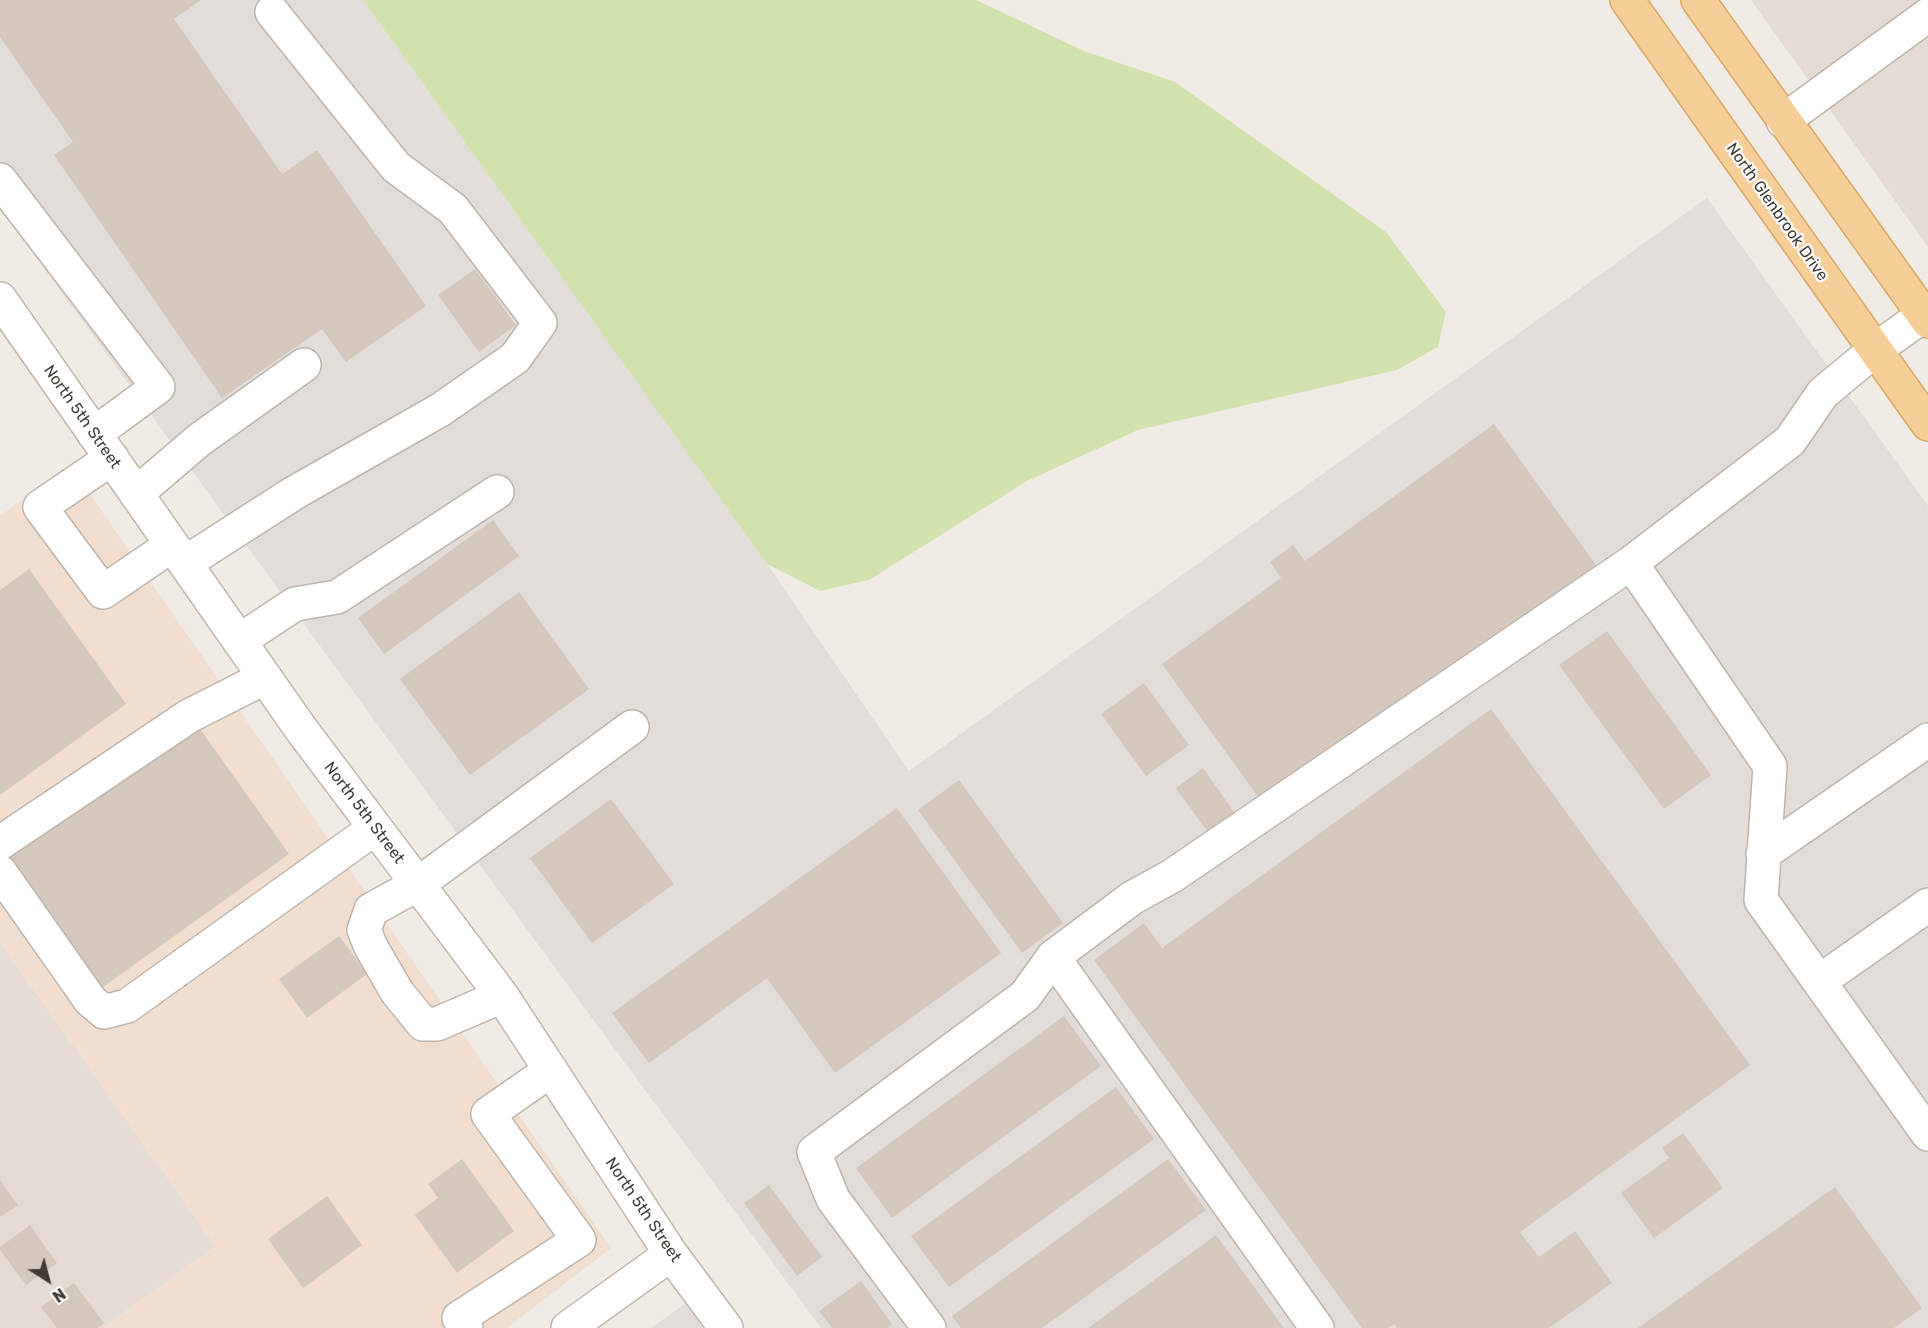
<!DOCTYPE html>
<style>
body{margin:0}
#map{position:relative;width:1928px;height:1328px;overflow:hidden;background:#f0ebe4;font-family:Rubik,sans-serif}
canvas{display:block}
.north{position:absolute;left:18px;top:1250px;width:60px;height:60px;-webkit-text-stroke:4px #fff;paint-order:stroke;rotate:144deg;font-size:16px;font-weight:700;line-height:24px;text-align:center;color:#423b34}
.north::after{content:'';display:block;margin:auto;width:21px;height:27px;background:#423b34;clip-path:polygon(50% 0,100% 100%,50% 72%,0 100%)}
</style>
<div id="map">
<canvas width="1928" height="1328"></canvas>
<div class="north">N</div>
</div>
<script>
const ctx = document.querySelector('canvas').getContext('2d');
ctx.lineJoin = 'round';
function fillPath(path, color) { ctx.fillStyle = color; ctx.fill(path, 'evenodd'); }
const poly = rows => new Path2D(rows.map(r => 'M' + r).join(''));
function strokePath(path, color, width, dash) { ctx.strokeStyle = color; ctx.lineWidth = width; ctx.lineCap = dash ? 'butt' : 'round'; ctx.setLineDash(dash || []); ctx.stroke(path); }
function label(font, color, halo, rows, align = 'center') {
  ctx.font = font + ' Rubik,sans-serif'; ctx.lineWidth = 4.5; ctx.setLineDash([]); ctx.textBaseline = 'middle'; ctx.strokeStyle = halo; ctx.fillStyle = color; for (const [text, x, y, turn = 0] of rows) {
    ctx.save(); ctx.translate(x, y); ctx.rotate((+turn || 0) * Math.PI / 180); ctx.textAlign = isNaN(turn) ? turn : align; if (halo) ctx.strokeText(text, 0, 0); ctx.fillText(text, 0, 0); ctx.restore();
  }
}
fillPath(poly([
 [1751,0,1928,0,1928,247],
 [0,942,216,1246,103,1328,0,1328]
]), '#e4dcd2');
fillPath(poly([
 [70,465,611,1248,507,1328,103,1328,216,1246,0,942,0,516]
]), '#f1decf');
fillPath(poly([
 [0,0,363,0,767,564,909,771,1707,198,1928,506,1928,1328,821,1328,583,1006,0,208],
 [686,1303,703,1328,651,1328]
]), '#e2ddd9');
fillPath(poly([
 [363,0,976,0,1084,51,1175,82,1386,232,1446,312,1438,347,1397,370,1138,430,1027,481,869,580,820,591,767,564]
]), '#d2e2af');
fillPath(poly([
 [0,0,201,0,174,19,282,174,317,150,426,306,346,362,322,329,222,398,54,155,73,142,0,37],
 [475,269,516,325,479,352,438,295],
 [1494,424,1599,569,1267,809,1162,664,1281,578,1270,562,1293,545,1305,561],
 [493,520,519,556,384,654,358,618],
 [29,569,126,704,0,795,0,590],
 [519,592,589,689,470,775,400,679],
 [1607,631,1711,775,1664,809,1559,665],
 [1144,683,1189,745,1146,776,1101,714],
 [1491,709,1750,1065,1520,1232,1539,1257,1575,1231,1612,1283,1549,1328,1397,1328,1394,1324,1388,1328,1362,1328,1094,960,1144,923,1162,948],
 [195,722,289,854,96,992,2,860],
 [1203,768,1234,812,1207,831,1176,788],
 [959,780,1063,923,1022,953,918,810],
 [611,799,674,884,592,943,530,858],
 [897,808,1001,953,835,1073,767,978,649,1063,612,1013],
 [339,936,367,974,307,1018,279,979],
 [1064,1016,1101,1066,892,1218,856,1168],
 [1116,1087,1154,1139,949,1287,911,1236],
 [1683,1133,1723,1188,1654,1238,1621,1193,1669,1158,1662,1148],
 [462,1159,514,1231,457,1273,415,1215,438,1198,428,1184],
 [1168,1159,1206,1210,1042,1328,961,1328,952,1316],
 [0,1180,18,1205,0,1217],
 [769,1185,822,1257,797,1276,744,1203],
 [1835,1187,1922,1308,1894,1328,1638,1328],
 [327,1196,362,1245,303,1288,268,1239],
 [30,1225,57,1263,26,1285,0,1250,0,1247],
 [1216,1235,1284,1328,1088,1328],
 [861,1281,892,1324,887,1328,832,1328,819,1311],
 [74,1283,104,1323,97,1328,57,1328,41,1307]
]), '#d4c8bd');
const minor = poly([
 [1783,121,1928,15],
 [0,180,158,387,94,434],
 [0,299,301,729,502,996,671,1254,726,1328],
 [1928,312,1875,350,1823,393,1790,441,1631,563,1770,766,1761,900,1928,1134],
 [112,458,40,507,103,592,172,545],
 [136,494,199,440,304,365],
 [185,563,294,493,440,410,515,358,540,323,453,209,396,167,272,12],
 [239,641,295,604,337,597,497,492],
 [0,843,189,716,264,678],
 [1763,854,1928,740],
 [0,872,90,1000,104,1012,127,1006,375,828],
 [1053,957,1317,1328],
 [1820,981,1928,905],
 [502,996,437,1024,423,1024,397,992,371,947,364,930,371,910,418,884,632,727],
 [466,1328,459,1318,579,1240,488,1114,551,1070],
 [568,1328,671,1254],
 [929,1328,833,1199,814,1152,1025,996,1053,957,1132,898,1172,876,1631,563]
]);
const major = poly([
 [1627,0,1928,424],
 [1698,0,1928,321]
]);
strokePath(minor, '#beb4aa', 36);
strokePath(major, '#d9a868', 36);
strokePath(minor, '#fff', 33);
strokePath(major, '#f6ce97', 33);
label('16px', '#423b34', '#fff', [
 ["North Glenbrook Drive",1777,212,55],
 ["North 5th Street",82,417,55],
 ["North 5th Street",364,813,53],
 ["North 5th Street",643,1210,56]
]);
</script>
